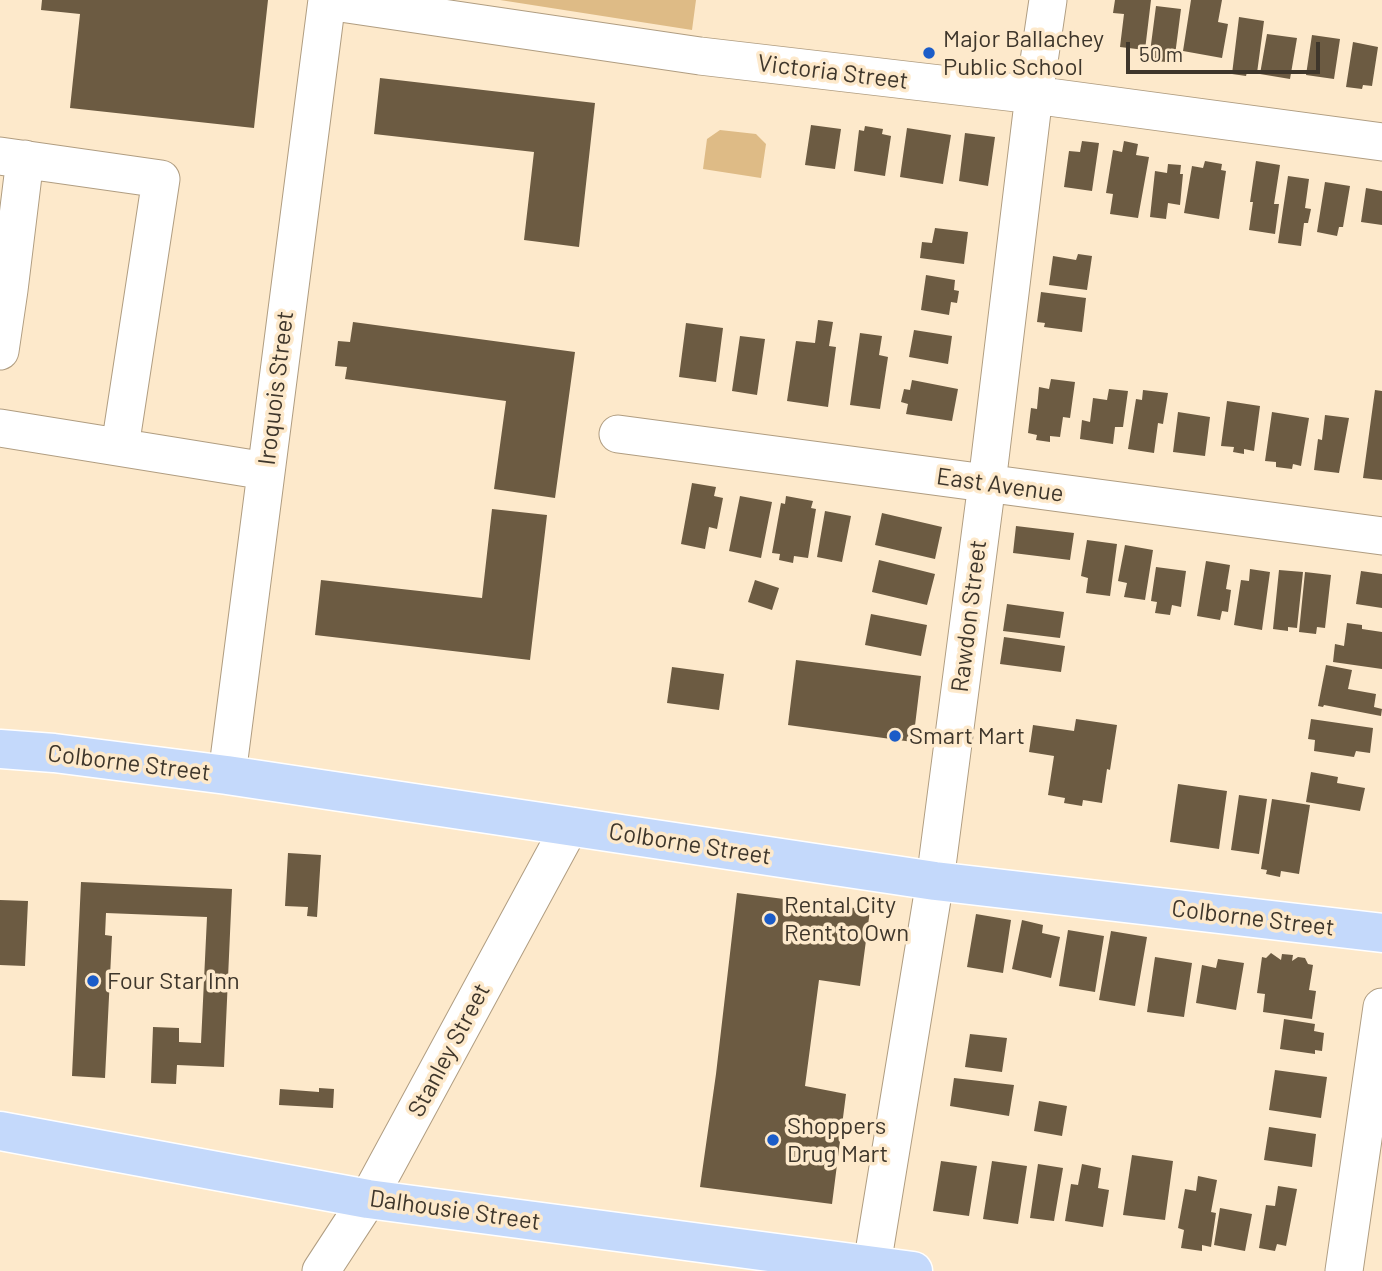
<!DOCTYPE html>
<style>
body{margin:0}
#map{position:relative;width:1382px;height:1271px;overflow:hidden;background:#fde9cb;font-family:Barlow,sans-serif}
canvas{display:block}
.scale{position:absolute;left:1126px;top:42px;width:194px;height:32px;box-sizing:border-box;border:4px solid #3e362b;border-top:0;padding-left:9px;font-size:21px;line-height:24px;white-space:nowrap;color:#3e362b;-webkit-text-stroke:5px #fde9cb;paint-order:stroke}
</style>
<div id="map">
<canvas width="1382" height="1271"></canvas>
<div class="scale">50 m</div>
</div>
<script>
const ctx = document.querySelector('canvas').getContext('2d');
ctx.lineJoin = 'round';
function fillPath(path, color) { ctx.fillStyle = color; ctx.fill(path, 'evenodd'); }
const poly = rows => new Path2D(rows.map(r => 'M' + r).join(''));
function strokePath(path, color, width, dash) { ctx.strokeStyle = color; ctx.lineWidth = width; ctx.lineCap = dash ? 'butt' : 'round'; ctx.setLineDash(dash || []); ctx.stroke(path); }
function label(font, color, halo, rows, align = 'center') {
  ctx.font = font + ' Barlow,sans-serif'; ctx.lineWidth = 7; ctx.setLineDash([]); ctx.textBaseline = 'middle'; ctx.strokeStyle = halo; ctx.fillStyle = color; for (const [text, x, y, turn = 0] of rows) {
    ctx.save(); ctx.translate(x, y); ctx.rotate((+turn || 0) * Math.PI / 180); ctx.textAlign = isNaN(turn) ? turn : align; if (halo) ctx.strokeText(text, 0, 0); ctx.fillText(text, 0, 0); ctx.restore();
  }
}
fillPath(poly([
 [500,0,696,0,692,30],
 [720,130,756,134,766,144,761,178,703,169,707,139]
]), '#debb86');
fillPath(poly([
 [42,0,268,0,254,128,70,108,80,14,41,10],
 [1115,0,1151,0,1145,50,1120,47,1124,14,1113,13],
 [1191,0,1222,0,1218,22,1228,24,1222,58,1183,51],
 [1156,6,1181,9,1174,63,1149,60],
 [1239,17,1264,21,1257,73,1247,72,1246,76,1232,74],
 [1267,34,1297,38,1290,79,1260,74],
 [1312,35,1340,39,1334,79,1306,75],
 [1353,42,1378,47,1372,86,1363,85,1362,89,1346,87],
 [380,78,595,103,579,247,524,240,534,152,374,134],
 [811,125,841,129,835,169,805,165],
 [865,126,883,129,882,134,891,136,885,176,854,171,859,130,864,131],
 [907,128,951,135,943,184,900,177],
 [965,133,995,137,988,186,959,181],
 [1082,141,1099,143,1092,191,1064,187,1069,151,1080,152],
 [1124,141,1138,144,1136,155,1149,157,1138,218,1110,214,1113,194,1106,193,1113,150,1122,152],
 [1205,161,1222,164,1221,170,1226,171,1219,219,1184,213,1192,166,1203,168],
 [1256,161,1280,165,1274,204,1279,204,1275,234,1249,230,1253,202,1250,202],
 [1168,164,1181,165,1180,174,1183,174,1180,205,1168,203,1166,219,1150,217,1155,171,1167,173],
 [1288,176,1309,179,1305,208,1311,209,1308,223,1304,223,1301,246,1278,243],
 [1325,182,1350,186,1343,227,1339,227,1337,236,1317,232],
 [1366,188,1382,191,1382,225,1361,222],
 [935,228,968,232,964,264,920,258,922,242,932,243],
 [1078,254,1092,256,1087,290,1049,285,1053,256,1076,260],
 [926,275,955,280,954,290,959,291,957,303,951,302,949,315,921,310],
 [1041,292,1086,298,1082,332,1044,327,1045,323,1037,322],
 [818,320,833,322,829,346,836,347,828,407,787,401,796,341,815,343],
 [353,322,575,352,555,498,494,489,506,401,345,379,347,367,335,366,338,341,350,342],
 [686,323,723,328,716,382,679,377],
 [914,330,952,336,948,364,909,357],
 [860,333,882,336,879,355,888,357,880,409,850,405],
 [740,336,765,339,757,395,732,391],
 [1051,379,1075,382,1070,418,1063,417,1060,437,1050,436,1050,442,1036,440,1037,435,1028,433,1031,408,1037,409,1039,387,1049,389],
 [912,380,958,389,952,421,906,414,908,404,901,402,904,389,910,390],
 [1109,389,1128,391,1123,427,1115,427,1113,444,1080,439,1082,420,1090,422,1093,398,1107,400],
 [1143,390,1168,393,1163,424,1158,423,1154,453,1128,449,1136,399,1142,400],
 [1375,390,1382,391,1382,480,1363,478],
 [1227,401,1260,406,1254,451,1244,449,1244,454,1233,452,1234,447,1221,446],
 [1178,412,1210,417,1205,456,1173,452],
 [1272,412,1309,418,1301,466,1293,464,1292,469,1276,467,1276,462,1265,461],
 [1325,415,1349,418,1339,473,1314,470,1318,439,1322,440],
 [692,483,716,487,714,496,723,498,717,529,709,527,705,549,681,544],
 [740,496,772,502,761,558,729,551],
 [786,496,813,501,811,508,816,509,808,558,794,556,793,563,779,560,780,554,772,553,781,503,785,504],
 [492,509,547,515,530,660,315,635,321,580,482,598],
 [825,511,851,516,842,562,817,557],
 [882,513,942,527,935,559,875,545],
 [1016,526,1074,533,1070,560,1013,553],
 [1087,540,1117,544,1110,596,1086,593,1088,578,1081,576],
 [1125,545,1153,550,1145,600,1124,597,1127,583,1118,581],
 [879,560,935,574,927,605,872,592],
 [1206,561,1230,565,1226,589,1231,590,1228,612,1222,611,1220,620,1197,616],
 [1156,567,1186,571,1181,607,1172,605,1170,615,1155,613,1157,602,1151,601],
 [1250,569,1270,572,1262,630,1234,625,1241,580,1249,581],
 [1279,570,1303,572,1297,628,1288,627,1288,631,1273,629],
 [1361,571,1382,574,1382,608,1356,604],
 [1305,572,1331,575,1325,628,1317,627,1316,634,1299,632],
 [755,580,779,588,772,610,748,602],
 [1007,604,1064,612,1060,638,1003,631],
 [871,614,927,625,921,656,865,645],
 [1347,623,1362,625,1362,629,1382,632,1382,669,1333,662,1335,644,1344,646],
 [1004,637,1065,646,1061,672,1000,664],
 [796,660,921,676,913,742,788,725],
 [1326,665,1352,670,1348,689,1376,694,1374,707,1382,709,1381,716,1324,705,1323,707,1318,706],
 [672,667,724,674,719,710,667,703],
 [1076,719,1117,725,1110,770,1107,769,1102,803,1083,800,1082,806,1064,803,1065,798,1048,795,1054,756,1029,752,1033,725,1074,731],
 [1311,719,1373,728,1370,753,1356,751,1354,757,1314,751,1315,740,1308,739],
 [1311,772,1338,777,1337,783,1365,788,1360,811,1306,802],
 [1178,784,1227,791,1219,849,1170,842],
 [1239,795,1267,799,1259,854,1231,850],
 [1272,799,1310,805,1299,874,1281,871,1280,877,1266,874,1267,870,1261,869],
 [288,853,321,855,317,917,307,916,308,907,285,906],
 [81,882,232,889,224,1067,177,1065,176,1084,151,1083,153,1027,179,1028,179,1042,201,1043,207,917,106,913,105,935,112,936,105,1078,72,1076],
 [737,893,870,910,860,986,819,980,805,1086,846,1094,832,1204,700,1187,716,1074],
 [0,900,28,901,25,966,0,965],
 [976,914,1011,920,1003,973,967,967],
 [1022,920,1043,925,1042,933,1060,937,1051,978,1012,969],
 [1068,930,1104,936,1095,992,1059,986],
 [1111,931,1147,937,1135,1006,1099,1000],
 [1271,953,1281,960,1282,954,1293,955,1292,961,1298,957,1305,958,1308,964,1313,965,1309,990,1316,991,1312,1019,1263,1012,1265,994,1257,993,1262,957,1266,958],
 [1155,957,1192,963,1184,1017,1147,1012],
 [1218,959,1244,963,1236,1010,1196,1003,1202,965,1216,968],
 [1284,1019,1315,1024,1314,1031,1324,1033,1322,1051,1315,1050,1315,1054,1280,1049],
 [970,1034,1007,1038,1002,1072,965,1067],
 [1275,1070,1327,1077,1321,1118,1269,1110],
 [954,1078,1014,1085,1009,1116,950,1106],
 [319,1088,334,1089,333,1108,279,1105,280,1089,319,1092],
 [1039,1101,1067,1106,1062,1136,1034,1131],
 [1269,1127,1316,1134,1312,1167,1264,1160],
 [1132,1155,1173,1161,1165,1220,1123,1215],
 [941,1161,977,1166,969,1216,933,1211],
 [992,1161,1027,1166,1018,1224,983,1219],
 [1038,1164,1063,1168,1054,1221,1030,1218],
 [1082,1164,1101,1168,1098,1188,1109,1190,1103,1227,1065,1221,1071,1184,1078,1185],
 [1198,1176,1217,1180,1211,1212,1216,1213,1211,1247,1202,1245,1202,1251,1181,1248,1184,1230,1178,1228,1185,1189,1196,1191],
 [1278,1186,1297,1189,1286,1246,1277,1244,1275,1251,1259,1248,1266,1205,1275,1206],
 [1220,1208,1252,1214,1245,1251,1214,1245]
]), '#6c5b42');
const minor = poly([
 [327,1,700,56,1034,95,1382,142],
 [0,156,161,179,120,447],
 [0,351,9,290,25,159],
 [0,428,266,471],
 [618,434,1382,536],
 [227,775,327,0],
 [321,1271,368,1199,570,826],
 [871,1271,935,881,987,483,1034,95,1048,0],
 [1344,1271,1382,1007]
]);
const major = poly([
 [0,749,54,753,227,775,935,881,1382,933],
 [0,1131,368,1199,913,1271]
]);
strokePath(minor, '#b09d81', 39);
strokePath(major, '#fff', 41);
strokePath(minor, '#fff', 37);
strokePath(major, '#c4d9fb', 38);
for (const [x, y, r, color] of [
 [929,53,7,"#1b5cc8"],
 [895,736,7,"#1b5cc8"],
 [770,919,7,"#1b5cc8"],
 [93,981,7,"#1b5cc8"],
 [773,1140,7,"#1b5cc8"]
]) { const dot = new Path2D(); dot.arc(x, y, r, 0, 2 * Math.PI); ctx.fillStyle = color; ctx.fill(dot); strokePath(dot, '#fde9cb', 2.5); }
label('24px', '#3e362b', '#fde9cb', [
 ["Major Ballachey",943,39],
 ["Public School",943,67],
 ["Smart Mart",909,736],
 ["Rental City",784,905],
 ["Rent to Own",784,933],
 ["Four Star Inn",107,981],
 ["Shoppers",787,1126],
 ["Drug Mart",787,1154]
], 'left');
label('24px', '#3e362b', '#fde9cb', [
 ["Victoria Street",833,72,7],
 ["Iroquois Street",276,388,-83],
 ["East Avenue",1000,485,8],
 ["Rawdon Street",969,616,-83],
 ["Colborne Street",129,763,7],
 ["Colborne Street",690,844,9],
 ["Colborne Street",1253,918,7],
 ["Stanley Street",449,1050,-62],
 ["Dalhousie Street",455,1210,8]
]);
</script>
